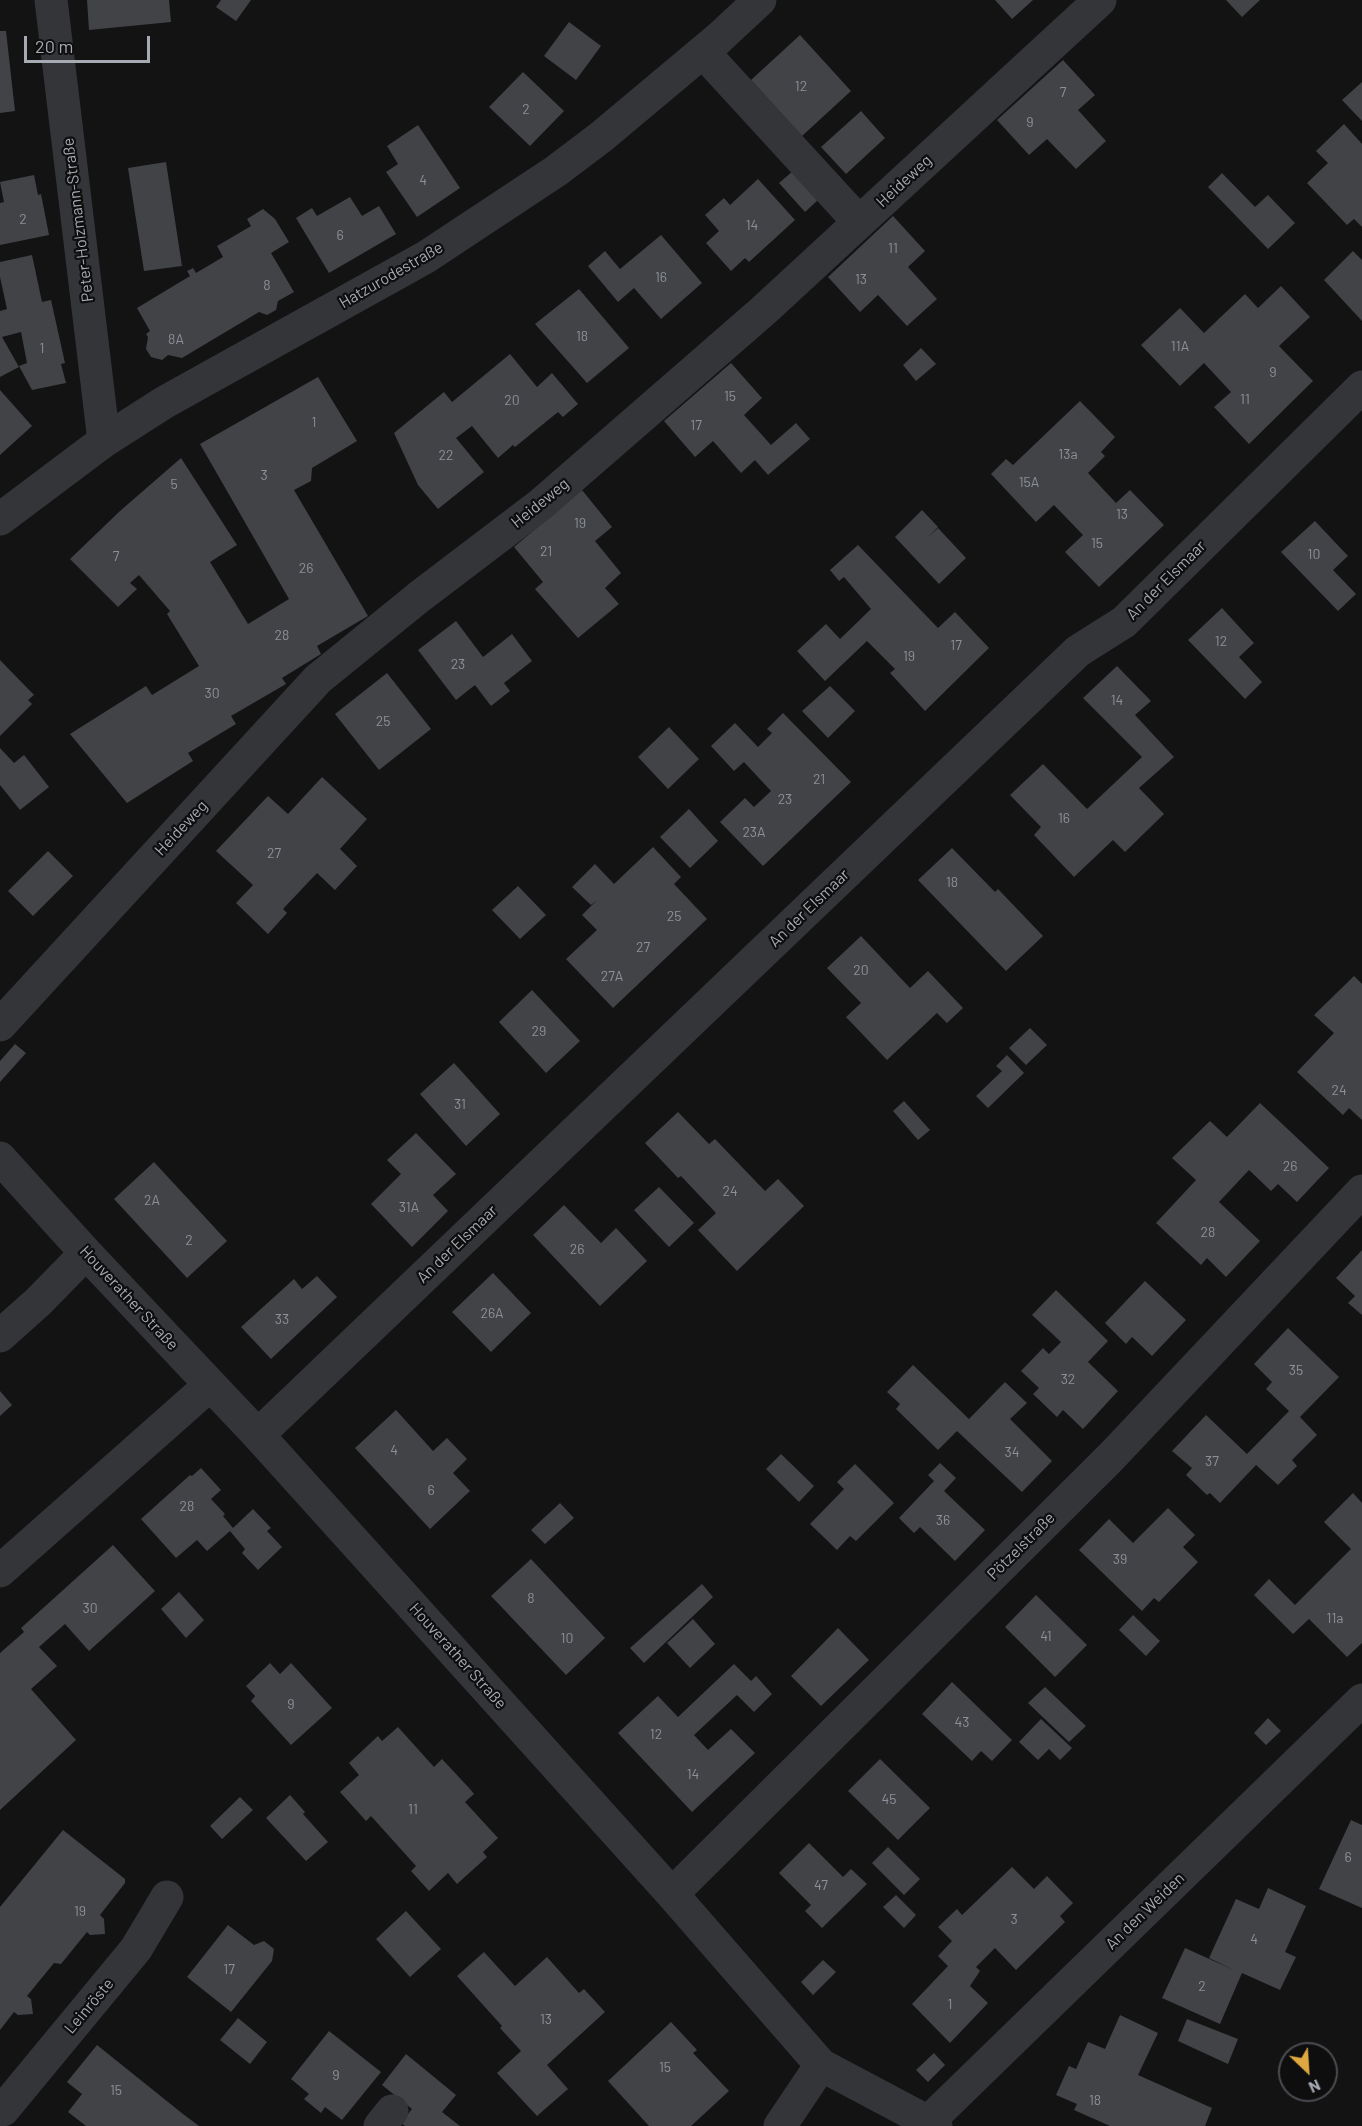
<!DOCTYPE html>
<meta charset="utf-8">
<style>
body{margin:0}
#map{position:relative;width:1362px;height:2126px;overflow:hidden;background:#131314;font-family:Barlow,sans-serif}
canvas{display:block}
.north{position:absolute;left:1278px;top:2042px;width:60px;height:60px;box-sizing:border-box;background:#0e0e0f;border:2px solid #4b4c51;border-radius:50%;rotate:155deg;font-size:16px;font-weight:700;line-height:24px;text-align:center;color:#a6aab3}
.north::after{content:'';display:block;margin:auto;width:21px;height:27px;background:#dfa740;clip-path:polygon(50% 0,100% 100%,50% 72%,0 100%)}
.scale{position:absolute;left:24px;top:36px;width:126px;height:27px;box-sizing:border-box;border:3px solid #a6aab3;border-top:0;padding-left:8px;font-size:18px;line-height:21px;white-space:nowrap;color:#a6aab3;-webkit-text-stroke:4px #0e0e0f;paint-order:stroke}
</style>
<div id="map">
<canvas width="1362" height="2126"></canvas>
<div class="north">N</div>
<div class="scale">20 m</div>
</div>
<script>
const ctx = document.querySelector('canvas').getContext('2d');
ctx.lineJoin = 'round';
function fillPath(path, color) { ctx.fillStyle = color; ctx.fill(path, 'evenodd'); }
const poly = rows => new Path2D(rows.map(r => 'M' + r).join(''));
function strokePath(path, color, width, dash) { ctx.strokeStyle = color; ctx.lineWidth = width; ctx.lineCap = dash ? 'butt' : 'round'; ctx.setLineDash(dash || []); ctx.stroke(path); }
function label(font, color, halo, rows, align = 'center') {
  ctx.font = font + ' Barlow,sans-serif'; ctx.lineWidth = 4.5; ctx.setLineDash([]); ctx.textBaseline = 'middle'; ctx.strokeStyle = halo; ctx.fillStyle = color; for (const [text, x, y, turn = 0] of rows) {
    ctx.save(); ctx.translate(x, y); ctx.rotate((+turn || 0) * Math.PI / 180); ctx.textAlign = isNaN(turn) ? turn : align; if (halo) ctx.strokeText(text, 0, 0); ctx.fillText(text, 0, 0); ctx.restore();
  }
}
fillPath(poly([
 [87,0,169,0,171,22,89,30],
 [221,0,251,0,236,21,216,7],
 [995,0,1033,0,1012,19],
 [1226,0,1260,0,1242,17],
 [569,22,601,46,576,80,544,56],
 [0,31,6,31,15,111,0,113],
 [800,35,851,91,802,136,751,80],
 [1063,60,1095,95,1078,110,1106,141,1076,169,1047,139,1029,155,997,120],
 [523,72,564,111,530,146,489,107],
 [1362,82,1362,121,1342,100],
 [861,111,885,138,846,174,821,147],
 [1344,124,1362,144,1362,227,1354,219,1347,225,1307,183,1328,163,1316,151],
 [418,125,460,188,417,217,386,172,398,164,387,146],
 [166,162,182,266,144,271,128,168],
 [793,171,819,199,805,212,779,183],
 [1222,173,1255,207,1268,195,1295,223,1268,249,1208,187],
 [34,175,38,195,41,194,49,235,0,245,0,203,4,202,0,182],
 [758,179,795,220,749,262,745,258,731,271,706,243,719,231,705,215,724,198,730,205],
 [350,197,362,216,379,206,396,234,329,273,296,218,312,208,317,216],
 [263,209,275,219,289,242,271,253,294,292,278,301,276,310,267,315,259,312,182,358,168,355,162,360,151,357,146,349,148,337,146,334,150,331,137,308,190,276,187,271,193,268,196,273,223,257,217,246,251,226,247,219],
 [893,216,925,251,908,267,937,299,907,326,878,295,860,312,828,277],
 [661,235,702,283,661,319,634,288,618,302,588,266,605,251,620,269],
 [1353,251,1362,260,1362,321,1324,280],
 [32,255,42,302,51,300,65,363,61,364,66,383,32,390,19,366,27,363,21,332,2,337,19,367,0,377,0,311,7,309,0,277,0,262],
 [1281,286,1310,317,1279,346,1313,381,1249,444,1214,407,1231,392,1204,363,1180,386,1141,345,1180,308,1204,333,1245,294,1258,308],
 [579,289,629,348,587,383,535,324],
 [921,348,936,364,916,381,903,365],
 [510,354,537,387,552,373,578,404,563,417,558,412,515,447,513,445,498,458,472,426,456,438,484,472,438,509,418,485,394,433,444,392,452,402],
 [731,363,762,398,744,415,771,445,796,423,810,439,768,475,755,460,741,473,713,441,695,457,664,421],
 [318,377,357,441,312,468,311,481,294,490,368,616,317,646,321,654,282,678,286,684,231,716,236,724,188,753,193,761,127,803,70,734,146,686,152,695,199,666,167,614,170,611,139,575,130,583,137,589,118,607,70,559,120,511,181,458,237,545,210,562,248,624,289,599,200,444],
 [0,390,32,426,0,455],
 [1080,401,1115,437,1101,452,1105,456,1088,473,1116,503,1130,490,1164,525,1099,587,1065,552,1083,535,1054,505,1036,522,991,474,1006,459,1013,465],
 [582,490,612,527,595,541,621,573,605,588,619,604,578,638,535,589,543,582,514,547],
 [922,510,938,527,927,538,938,528,966,558,939,584,895,537],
 [1315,521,1348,556,1333,570,1356,594,1338,611,1281,552],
 [858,545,938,628,955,612,989,648,925,711,890,673,895,669,867,641,825,681,797,651,826,624,840,639,871,609,844,577,839,581,830,570],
 [1222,608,1254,643,1239,657,1262,682,1245,699,1188,640],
 [456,621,483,657,512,634,532,661,504,683,510,691,491,706,475,685,456,700,418,650],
 [0,660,34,695,28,700,32,704,0,736],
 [1117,666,1151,701,1135,715,1174,757,1139,788,1164,814,1125,852,1113,840,1074,877,1034,835,1041,827,1010,795,1043,764,1087,809,1142,757,1083,698],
 [387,673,431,729,379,770,335,714],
 [830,686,855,711,828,738,802,711],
 [783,713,851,782,763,866,720,822,745,798,754,807,771,791,744,762,734,771,711,746,735,723,758,747,772,733,767,729],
 [669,727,699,759,668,789,638,757],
 [0,748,14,763,24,755,49,787,20,810,0,785],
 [322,777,367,819,340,849,357,866,335,890,317,873,283,909,287,913,268,934,236,903,253,885,216,851,268,796,288,814],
 [689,809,718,841,690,868,660,837],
 [653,847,681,877,674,884,707,919,613,1008,566,959,597,930,582,915,597,900,591,905,572,887,595,864,614,884],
 [952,848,995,892,998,889,1043,936,1006,971,918,880],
 [48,851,73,876,33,916,8,891],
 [518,886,546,915,520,939,492,910],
 [861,936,910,988,928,971,963,1008,947,1023,937,1013,887,1060,846,1017,861,1003,827,968],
 [1354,976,1362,984,1362,1120,1349,1108,1343,1115,1297,1072,1334,1033,1314,1015],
 [532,990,580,1041,546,1073,499,1022],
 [1030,1028,1047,1045,1026,1065,1009,1048],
 [15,1044,26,1053,0,1082,0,1061],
 [1007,1055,1024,1073,988,1108,976,1096,1002,1071,996,1066],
 [454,1063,500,1114,466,1146,420,1094],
 [904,1101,930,1130,918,1140,893,1111],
 [1260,1103,1329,1168,1297,1202,1278,1184,1271,1191,1249,1170,1219,1202,1260,1241,1226,1277,1207,1258,1201,1265,1156,1223,1196,1180,1172,1158,1210,1121,1227,1137],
 [678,1112,709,1144,715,1139,765,1191,778,1179,804,1206,737,1271,698,1230,716,1213,681,1176,678,1178,645,1143],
 [416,1133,456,1174,433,1195,448,1211,412,1247,371,1204,401,1174,387,1160],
 [154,1162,227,1241,187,1278,114,1199],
 [659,1187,694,1223,669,1247,634,1210],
 [564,1205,601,1243,616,1228,647,1261,600,1306,533,1235],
 [1362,1250,1362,1315,1348,1303,1355,1296,1336,1278],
 [493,1273,531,1313,491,1352,452,1312],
 [317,1276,337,1297,271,1359,241,1327,294,1279,302,1289],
 [1145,1281,1186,1320,1152,1356,1132,1337,1126,1344,1105,1323],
 [1056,1290,1108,1341,1088,1362,1118,1391,1083,1429,1063,1410,1057,1417,1033,1394,1039,1388,1021,1371,1043,1348,1049,1354,1061,1342,1032,1315],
 [1288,1328,1339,1377,1300,1417,1317,1435,1292,1460,1297,1466,1278,1485,1256,1465,1220,1503,1210,1493,1207,1495,1186,1475,1192,1468,1172,1451,1206,1415,1247,1454,1289,1411,1266,1389,1272,1382,1254,1364],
 [913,1365,969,1419,1005,1382,1027,1403,1010,1419,1052,1461,1022,1492,957,1431,938,1450,896,1409,900,1404,887,1392],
 [0,1391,12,1405,0,1416],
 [396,1410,433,1451,447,1438,467,1459,453,1473,470,1491,430,1529,355,1448],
 [781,1454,814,1486,799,1502,766,1469],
 [940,1463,956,1478,944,1491,985,1530,955,1561,920,1527,914,1533,899,1518,934,1481,928,1475],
 [855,1464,894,1503,856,1541,850,1536,837,1550,810,1524,844,1489,837,1482],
 [201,1468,221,1490,211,1499,225,1514,223,1516,233,1528,253,1509,271,1528,267,1531,282,1547,258,1570,242,1553,245,1549,230,1531,207,1551,197,1540,176,1558,141,1519,190,1475,192,1476],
 [1353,1493,1362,1503,1362,1643,1347,1657,1309,1619,1293,1634,1254,1595,1269,1579,1295,1605,1351,1549,1324,1522],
 [560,1503,574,1518,545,1544,531,1530],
 [1168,1508,1195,1535,1183,1547,1198,1562,1159,1602,1154,1598,1142,1611,1079,1550,1109,1519,1133,1543],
 [113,1545,155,1591,89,1651,65,1624,39,1647,57,1666,31,1689,76,1740,0,1810,0,1653,24,1632,21,1628],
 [531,1559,605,1638,566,1675,491,1596],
 [702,1584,713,1597,644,1663,630,1648],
 [179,1592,204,1620,186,1638,161,1609],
 [1036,1595,1087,1645,1055,1677,1005,1627],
 [1133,1615,1160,1641,1146,1656,1119,1630],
 [693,1619,715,1644,690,1668,667,1643],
 [838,1628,869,1660,821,1706,791,1676],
 [270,1663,280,1674,291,1663,332,1708,291,1745,251,1701,255,1696,246,1686],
 [734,1664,751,1681,756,1676,772,1694,754,1712,737,1695,694,1735,708,1750,731,1729,755,1753,692,1812,618,1733,658,1696,678,1717],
 [952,1682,1012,1740,992,1761,981,1751,972,1761,922,1714],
 [1045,1687,1086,1726,1069,1742,1028,1703],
 [1268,1718,1281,1731,1266,1745,1254,1733],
 [1041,1719,1072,1748,1060,1760,1049,1749,1038,1760,1019,1742],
 [398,1727,434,1767,442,1759,470,1789,474,1794,465,1802,498,1838,483,1852,487,1857,457,1884,448,1873,429,1891,411,1871,416,1866,371,1816,366,1821,340,1792,359,1775,349,1763,378,1736,382,1741],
 [880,1759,930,1808,898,1840,848,1791],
 [290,1795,305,1812,303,1814,328,1842,306,1861,266,1818],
 [240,1797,253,1810,222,1839,210,1826],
 [1351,1820,1362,1825,1362,1908,1319,1889],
 [63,1830,125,1879,125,1883,100,1915,104,1919,105,1934,90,1935,87,1932,61,1964,54,1963,27,1996,31,1999,33,2014,18,2015,14,2012,0,2030,0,1907],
 [809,1843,843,1877,851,1869,867,1884,822,1928,805,1911,811,1905,779,1873],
 [888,1847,920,1879,904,1895,872,1863],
 [1012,1867,1034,1889,1047,1876,1073,1903,1060,1916,1065,1922,1016,1970,995,1948,976,1967,980,1971,970,1986,988,2003,950,2043,912,2004,948,1966,938,1956,952,1941,938,1927,957,1909,962,1915],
 [1268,1888,1306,1906,1285,1952,1296,1957,1280,1990,1242,1973,1220,2024,1162,1998,1185,1948,1236,1971,1209,1958,1236,1899,1259,1909],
 [896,1895,916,1915,904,1928,883,1907],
 [406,1911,441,1949,410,1977,376,1939],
 [228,1925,254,1945,264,1941,274,1949,272,1961,231,2012,187,1977],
 [484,1952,515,1986,547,1957,579,1993,584,1989,605,2012,547,2065,568,2089,537,2116,497,2073,521,2051,500,2028,502,2026,457,1976],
 [823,1960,836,1972,813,1995,801,1982],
 [1120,2015,1158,2033,1138,2075,1212,2108,1205,2126,1110,2126,1074,2110,1077,2104,1056,2095,1069,2066,1076,2069,1088,2042,1105,2049],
 [238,2018,267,2042,250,2064,220,2040],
 [1187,2019,1238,2039,1228,2064,1178,2041],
 [671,2022,697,2050,693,2053,729,2091,691,2126,649,2126,608,2081],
 [329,2031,381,2072,342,2120,325,2107,321,2113,304,2099,309,2094,291,2079],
 [97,2045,183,2114,199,2126,86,2126,68,2112,82,2094,67,2082],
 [934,2053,945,2065,928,2082,916,2070],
 [406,2054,456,2095,442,2112,460,2126,405,2126,401,2123,412,2109,382,2085]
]), '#424347');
strokePath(poly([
 [51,0,104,441],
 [703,52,859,222],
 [0,519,104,441,165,402,426,257,556,171,601,137,718,39,760,0],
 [0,1025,318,679,419,597,540,505,763,311,1100,0],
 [0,1158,86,1253,258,1435,672,1894,821,2065,936,2126],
 [0,1336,38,1302,86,1253],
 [258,1435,1078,651,1124,622,1362,387],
 [0,1571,210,1385],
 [672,1894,1112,1456,1362,1191],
 [3,2110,136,1949,167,1897],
 [928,2122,1362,1700],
 [380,2126,392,2111],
 [780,2126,821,2065]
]), '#343539', 33);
label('14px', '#8d9098', null, [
 ["12",801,86],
 ["7",1063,92],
 ["2",526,109],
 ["9",1030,122],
 ["4",423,180],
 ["2",23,219],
 ["14",752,225],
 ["6",340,235],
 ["11",893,248],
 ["16",661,277],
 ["13",861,279],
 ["8",267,285],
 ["18",582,336],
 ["8A",176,339],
 ["11A",1180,346],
 ["1",42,348],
 ["9",1273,372],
 ["15",730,396],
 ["11",1245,399],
 ["20",512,400],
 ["1",314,422],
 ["17",696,425],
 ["13a",1068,454],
 ["22",446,455],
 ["3",264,475],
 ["15A",1029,482],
 ["5",174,484],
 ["13",1122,514],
 ["19",580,523],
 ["15",1097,543],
 ["21",546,551],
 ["10",1314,554],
 ["7",116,556],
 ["26",306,568],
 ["28",282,635],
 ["12",1221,641],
 ["17",956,645],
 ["19",909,656],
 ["23",458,664],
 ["30",212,693],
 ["14",1117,700],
 ["25",383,721],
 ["21",819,779],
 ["23",785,799],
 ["16",1064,818],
 ["23A",754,832],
 ["27",274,853],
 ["18",952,882],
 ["25",674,916],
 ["27",643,947],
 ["20",861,970],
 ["27A",612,976],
 ["29",539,1031],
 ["24",1339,1090],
 ["31",460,1104],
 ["26",1290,1166],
 ["24",730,1191],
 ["2A",152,1200],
 ["31A",409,1207],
 ["28",1208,1232],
 ["2",189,1240],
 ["26",577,1249],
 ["26A",492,1313],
 ["33",282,1319],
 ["35",1296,1370],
 ["32",1068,1379],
 ["4",394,1450],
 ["34",1012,1452],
 ["37",1212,1461],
 ["6",431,1490],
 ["28",187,1506],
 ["36",943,1520],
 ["39",1120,1559],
 ["8",531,1598],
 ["30",90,1608],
 ["11a",1335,1618],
 ["41",1046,1636],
 ["10",567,1638],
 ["9",291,1704],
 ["43",962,1722],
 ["12",656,1734],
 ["14",693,1774],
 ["45",889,1799],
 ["11",413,1809],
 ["6",1348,1857],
 ["47",821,1885],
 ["19",80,1911],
 ["3",1014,1919],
 ["4",1254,1939],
 ["17",229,1969],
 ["2",1202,1986],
 ["1",950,2004],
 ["13",546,2019],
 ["15",665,2067],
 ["9",336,2075],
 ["15",116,2090],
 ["18",1095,2100]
]);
label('16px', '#a6aab3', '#0e0e0f', [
 ["Heideweg",904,181,-43],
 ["Peter-Holzmann-Straße",78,220,-97],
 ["Hatzurodestraße",391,275,-30],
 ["Heideweg",540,503,-39],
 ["An der Elsmaar",1166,580,-45],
 ["Heideweg",181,828,-47],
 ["An der Elsmaar",809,908,-44],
 ["An der Elsmaar",457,1244,-44],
 ["Houverather Straße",129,1298,47],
 ["Pötzelstraße",1021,1546,-45],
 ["Houverather Straße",458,1656,48],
 ["An den Weiden",1145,1911,-44],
 ["Leinröste",89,2006,-50]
]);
</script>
